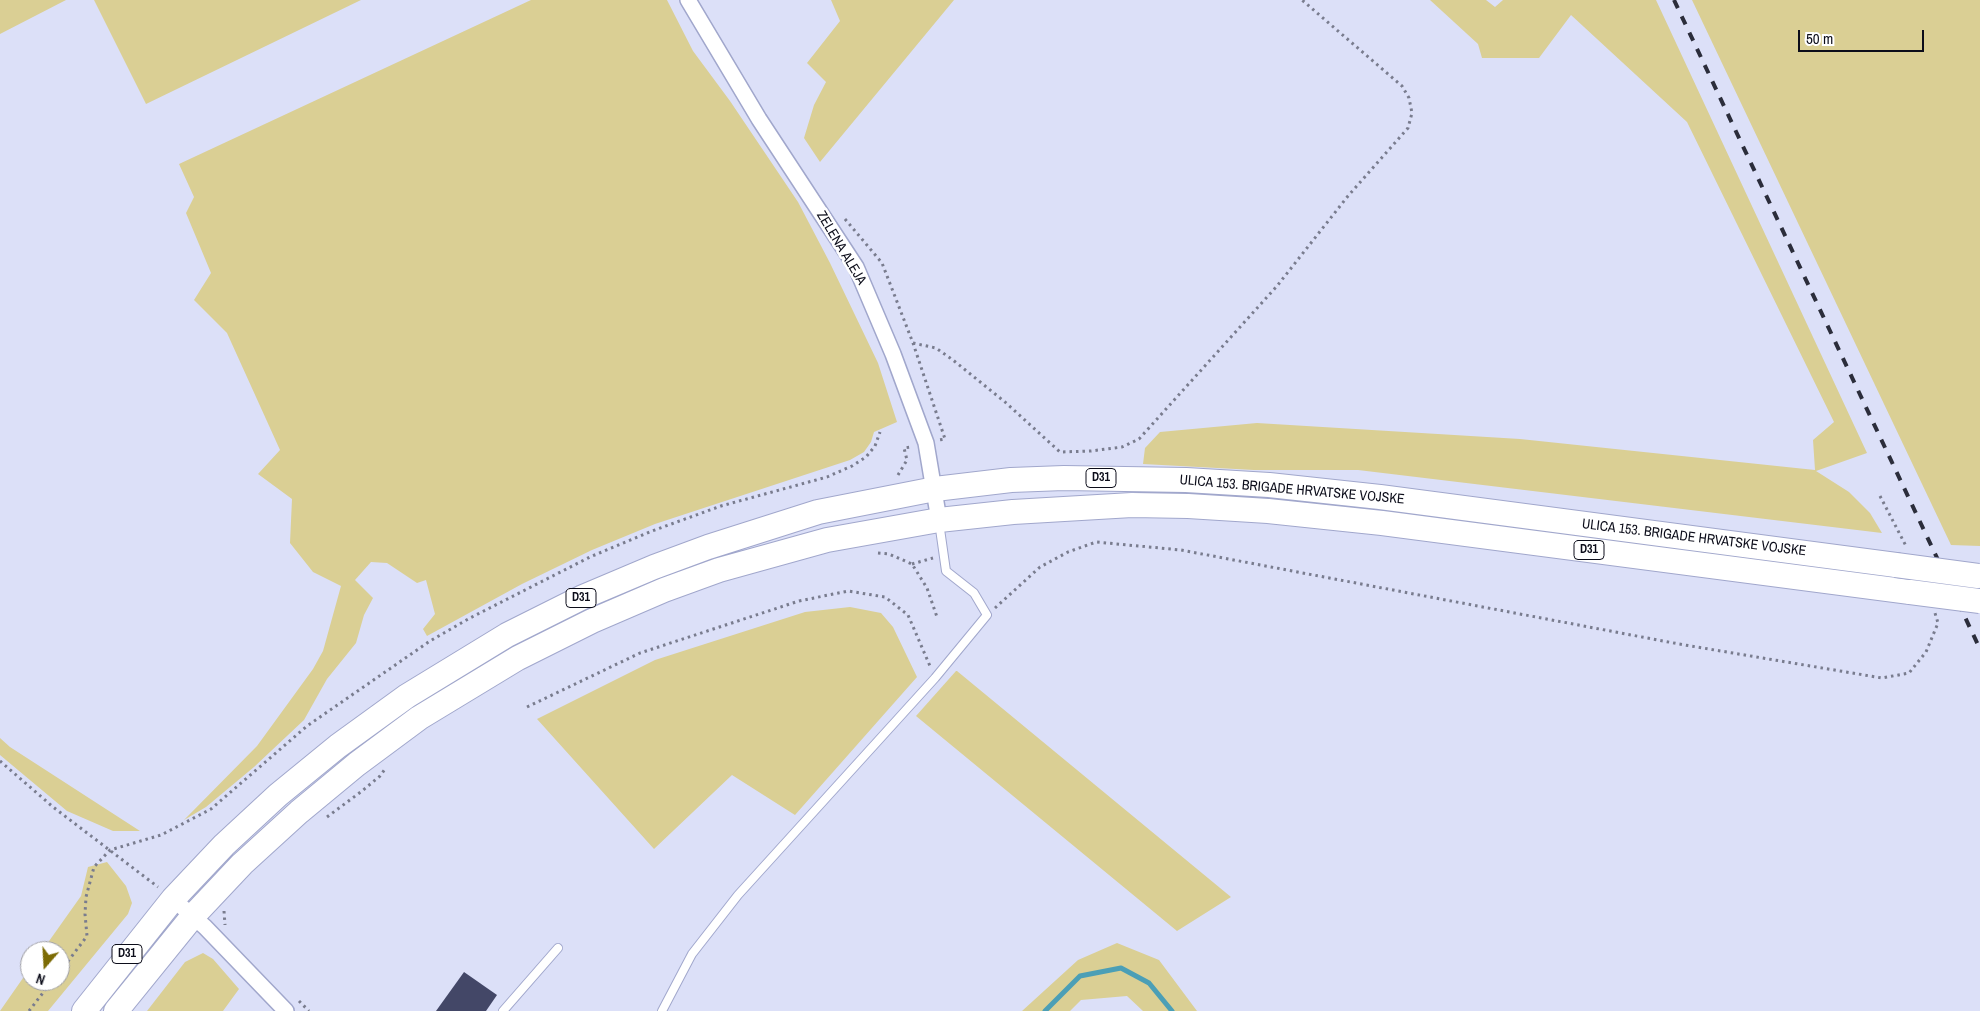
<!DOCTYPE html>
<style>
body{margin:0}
#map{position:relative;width:1980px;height:1011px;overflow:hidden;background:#dce0f8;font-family:"Archivo Narrow",sans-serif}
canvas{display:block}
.north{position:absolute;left:20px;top:941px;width:50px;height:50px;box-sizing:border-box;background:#fff;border:1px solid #9e9ea3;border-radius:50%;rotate:199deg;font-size:14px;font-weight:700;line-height:20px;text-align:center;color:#0c0d1a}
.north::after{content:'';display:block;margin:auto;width:18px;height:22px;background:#7c6b04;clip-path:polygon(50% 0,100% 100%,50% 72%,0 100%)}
.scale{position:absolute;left:1798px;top:30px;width:126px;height:22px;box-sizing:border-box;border:2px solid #0c0d1a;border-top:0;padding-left:6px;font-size:15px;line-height:18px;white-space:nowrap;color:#0c0d1a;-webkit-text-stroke:4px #fff;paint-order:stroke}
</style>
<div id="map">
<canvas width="1980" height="1011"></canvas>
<div class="north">N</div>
<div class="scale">50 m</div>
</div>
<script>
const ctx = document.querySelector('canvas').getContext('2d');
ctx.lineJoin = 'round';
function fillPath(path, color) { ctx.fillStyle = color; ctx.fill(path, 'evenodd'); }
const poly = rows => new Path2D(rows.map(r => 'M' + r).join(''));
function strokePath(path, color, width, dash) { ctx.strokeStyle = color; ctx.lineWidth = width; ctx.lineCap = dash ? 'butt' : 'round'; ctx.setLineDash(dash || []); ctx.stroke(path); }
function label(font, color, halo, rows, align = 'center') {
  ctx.font = font + ' "Archivo Narrow",sans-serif'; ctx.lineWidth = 5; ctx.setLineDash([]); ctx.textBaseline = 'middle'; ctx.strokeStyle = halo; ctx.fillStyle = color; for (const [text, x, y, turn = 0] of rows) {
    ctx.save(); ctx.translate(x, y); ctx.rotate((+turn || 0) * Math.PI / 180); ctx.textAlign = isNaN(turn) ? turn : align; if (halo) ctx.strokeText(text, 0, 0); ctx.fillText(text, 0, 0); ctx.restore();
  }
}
fillPath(poly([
 [0,0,66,0,0,34],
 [94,0,361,0,146,104],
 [531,0,667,0,693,51,730,101,798,202,830,263,878,363,897,422,874,432,871,442,864,452,850,460,655,524,592,550,522,584,427,636,423,629,435,614,426,580,417,583,387,563,371,562,355,580,373,598,364,615,356,643,327,679,304,720,254,767,206,807,184,820,257,746,313,669,323,651,341,586,313,572,290,543,292,499,258,474,280,450,227,333,194,300,211,273,186,213,194,197,179,164],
 [831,0,954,0,820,162,804,138,814,105,826,82,807,63,840,21],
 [1430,0,1486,0,1495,7,1503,0,1656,0,1867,453,1816,471,1849,492,1870,513,1882,533,1358,470,1254,470,1143,464,1145,448,1160,432,1257,423,1520,439,1815,470,1813,440,1834,422,1687,122,1571,15,1539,58,1482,58,1478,44],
 [1692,0,1980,0,1980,546,1951,545],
 [850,607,881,613,893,627,917,677,795,815,732,775,654,849,537,719,655,660,805,612],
 [956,671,957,671,1231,897,1177,931,916,716],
 [0,738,10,747,140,831,113,831,67,811,0,755],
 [107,862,126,886,132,903,128,914,48,1011,0,1011,30,968,30,981,60,981,60,951,42,951,81,896,88,867],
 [1117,943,1159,960,1197,1011,1143,1011,1127,996,1081,1000,1070,1011,1022,1011,1078,960],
 [203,953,213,959,239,989,223,1011,147,1011,185,962]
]), '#dacf94');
strokePath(poly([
 [1045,1011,1080,976,1121,968,1149,983,1172,1011]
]), '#4b9fb6', 5);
fillPath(poly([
 [464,972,497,995,486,1011,436,1011]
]), '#434767');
const service = poly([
 [503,1011,558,948],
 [662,1011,692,954,738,895,935,678,987,615,974,593,946,571,939,522]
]);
const minor = poly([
 [688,0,759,119,856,267,893,354,926,443,939,520],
 [173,899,205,927,286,1011]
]);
const primary = poly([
 [84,1011,173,899,224,845,278,795,338,746,407,696,507,635,583,597,654,567,708,547,818,512,935,489,1011,480,1064,478,1186,480,1269,485,1380,497,1896,565],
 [116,1011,193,916,242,864,299,812,357,764,419,718,518,658,592,621,664,590,719,570,827,540,939,520,1013,512,1132,505,1188,506,1268,511,1382,523,1910,592]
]);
strokePath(service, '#a1a7cc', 10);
strokePath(minor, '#a1a7cc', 18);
strokePath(primary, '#a1a7cc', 26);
strokePath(poly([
 [845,219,882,263,913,343,945,439,939,440],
 [913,343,936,348,953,360,1005,402,1060,452,1091,451,1122,447,1139,439,1277,286,1348,196,1408,128,1412,113,1409,98,1402,86,1302,0],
 [898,475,907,460,904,448,911,447],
 [1880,496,1906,546],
 [878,553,889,554,912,564,927,588,937,617],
 [912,564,933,558],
 [995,608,1040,567,1068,552,1096,542,1181,550,1679,644,1882,678,1909,673,1926,652,1938,623,1935,613],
 [527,707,640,653,799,601,848,591,885,597,908,615,930,666],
 [0,761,53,807,158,887],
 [327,817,362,791,380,776,385,769],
 [224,911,225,925],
 [60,972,87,936,85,914,86,897,94,867,110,850,161,835,211,809,307,726,430,641,470,618,590,557,652,531,721,506,827,477,852,466,866,457,875,446,880,432],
 [299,1001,309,1011],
 [29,1011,52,981]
]), '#797c8e', 3, [2.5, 4]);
strokePath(service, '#fff', 8);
strokePath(minor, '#fff', 15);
strokePath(primary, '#fff', 24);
strokePath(poly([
 [1674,0,1980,649]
]), '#2b2d3b', 4, [9, 9]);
const primaryBridge = poly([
 [1896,565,1978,576],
 [1910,592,1980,601]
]);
strokePath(primaryBridge, '#a1a7cc', 26, []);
strokePath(primaryBridge, '#fff', 24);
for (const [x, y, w] of [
 [1101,478,30],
 [1589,550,30],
 [581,598,30],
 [127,954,30]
]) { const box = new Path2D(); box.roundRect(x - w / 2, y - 9.5, w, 19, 4); ctx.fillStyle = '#fff'; ctx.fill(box); strokePath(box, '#0c0d1a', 1); }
label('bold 12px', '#0c0d1a', null, [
 ["D31",1101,478],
 ["D31",1589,550],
 ["D31",581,598],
 ["D31",127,954]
]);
label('14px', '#0c0d1a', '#fff', [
 ["ZELENA ALEJA",841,248,59],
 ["ULICA 153. BRIGADE HRVATSKE VOJSKE",1292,490,5],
 ["ULICA 153. BRIGADE HRVATSKE VOJSKE",1694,538,7]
]);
</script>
